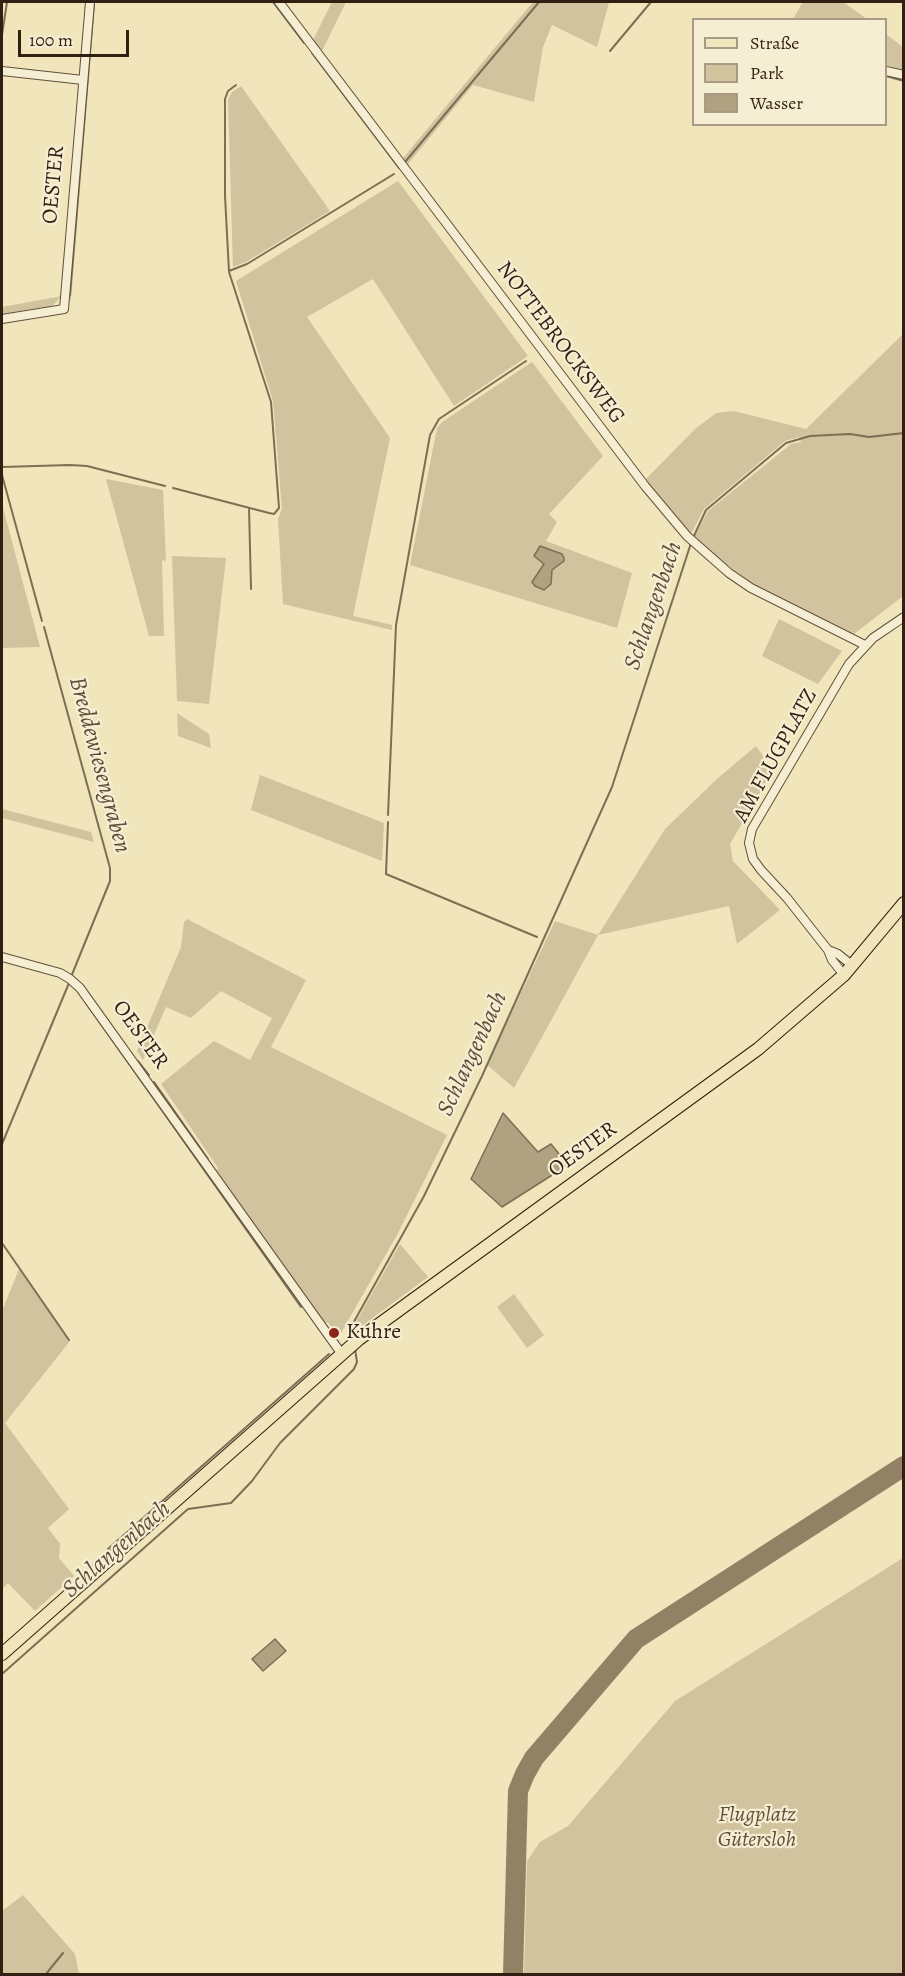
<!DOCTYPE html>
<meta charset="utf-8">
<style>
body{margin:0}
#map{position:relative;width:905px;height:1976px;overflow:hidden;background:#f1e5bb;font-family:Alegreya,serif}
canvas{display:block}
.frame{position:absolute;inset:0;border:3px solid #311f11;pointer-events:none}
.legend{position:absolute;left:692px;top:18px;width:195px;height:108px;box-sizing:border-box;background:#f6eed3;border:2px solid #a79b85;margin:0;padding:8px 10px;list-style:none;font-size:18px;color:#311f11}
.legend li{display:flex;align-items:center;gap:12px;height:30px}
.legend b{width:30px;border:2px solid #a79b85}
.scale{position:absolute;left:18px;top:30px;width:111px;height:27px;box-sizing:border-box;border:3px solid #311f11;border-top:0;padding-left:8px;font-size:18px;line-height:21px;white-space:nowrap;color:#311f11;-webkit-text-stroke:4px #f6eed3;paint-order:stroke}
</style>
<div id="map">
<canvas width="905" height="1976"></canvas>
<div class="frame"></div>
<ul class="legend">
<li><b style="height:8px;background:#f1e5bb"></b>Straße</li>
<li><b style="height:16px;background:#d0c39e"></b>Park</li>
<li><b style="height:16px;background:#b0a281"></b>Wasser</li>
</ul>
<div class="scale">100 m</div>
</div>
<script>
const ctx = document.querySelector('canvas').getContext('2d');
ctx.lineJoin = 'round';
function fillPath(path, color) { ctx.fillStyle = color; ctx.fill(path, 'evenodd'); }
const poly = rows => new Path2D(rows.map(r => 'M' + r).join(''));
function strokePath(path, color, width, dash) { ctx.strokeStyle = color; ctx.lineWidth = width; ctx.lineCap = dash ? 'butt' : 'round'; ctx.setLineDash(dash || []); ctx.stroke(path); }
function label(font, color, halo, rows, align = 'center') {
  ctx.font = font + ' Alegreya,serif'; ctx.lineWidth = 4.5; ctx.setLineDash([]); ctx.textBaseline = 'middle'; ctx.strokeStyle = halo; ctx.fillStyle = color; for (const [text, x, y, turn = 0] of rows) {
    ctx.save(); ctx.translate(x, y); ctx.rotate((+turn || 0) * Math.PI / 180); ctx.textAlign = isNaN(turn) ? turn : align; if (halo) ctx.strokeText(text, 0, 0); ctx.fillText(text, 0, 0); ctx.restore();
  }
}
fillPath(poly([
 [92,2,95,2,71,300,68,296],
 [332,2,346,2,322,51,313,40],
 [533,2,609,2,597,47,552,25,543,47,534,102,473,85,408,164,403,158],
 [803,2,843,2,867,19,793,19],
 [886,34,903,47,903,70,886,65],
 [241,86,330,211,246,262,233,267,228,100,232,92],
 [398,181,528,356,454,406,373,279,307,317,390,438,353,616,392,625,392,630,283,604,278,519,282,509,273,401,236,281],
 [62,296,52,306,2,314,2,307],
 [903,334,903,596,854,634,783,600,754,584,708,551,695,536,708,511,791,444,801,442,799,437,785,441,704,509,691,534,668,510,645,480,695,429,716,413,734,411,806,429],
 [532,362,603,456,549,514,557,522,546,541,632,573,617,628,410,565,437,428,442,422],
 [106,479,163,490,166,561,162,560,164,636,149,636],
 [2,504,40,647,2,648],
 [172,556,226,558,209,704,177,701],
 [779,619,842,651,818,684,762,656],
 [177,713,209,734,211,748,178,736],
 [756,746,773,770,730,844,733,861,780,910,737,944,729,906,598,935,514,1088,487,1065,555,921,598,935,665,829,718,778],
 [260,775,384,823,382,861,251,810],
 [2,809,91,832,94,842,2,818],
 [187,919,306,980,271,1047,447,1135,397,1235,338,1338,328,1322,324,1324,215,1171,218,1168,161,1084,214,1041,250,1060,272,1018,221,991,191,1018,166,1007,143,1060,137,1051,181,947,184,922],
 [400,1244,428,1277,355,1331,353,1327],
 [19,1269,70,1341,5,1423,69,1509,48,1528,60,1544,59,1558,74,1576,35,1611,8,1583,2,1589,2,1311],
 [514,1294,544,1335,527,1348,497,1307],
 [903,1558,903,1974,524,1974,527,1861,540,1842,568,1826,675,1701],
 [23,1895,75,1954,79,1974,2,1974,2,1911]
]), '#d0c39e');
const water = poly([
 [540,546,562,554,564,558,564,561,552,570,551,584,544,590,535,586,532,582,544,564,534,556,540,546],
 [503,1113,538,1152,551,1144,568,1165,502,1207,471,1179,503,1113],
 [275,1639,286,1651,263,1671,252,1659,275,1639]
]);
fillPath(water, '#b0a281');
strokePath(water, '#7d6e54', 1.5);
strokePath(poly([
 [273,2,304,43],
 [2,35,7,2],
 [610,51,651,2],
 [312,53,399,168],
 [886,76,904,81],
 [405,162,539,2],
 [229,271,247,264,394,174],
 [70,295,94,4],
 [2,467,70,465,87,466,165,486],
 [2,475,42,621],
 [173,488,269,513,274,514,279,508,271,402,229,272,225,196,225,99,228,91,236,85],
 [249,508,251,589],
 [693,538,706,510,786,443,810,436,850,434,869,437,904,433],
 [44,627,110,868,110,881,71,977],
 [388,815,396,625,430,435,439,419,526,361],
 [388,822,386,874,537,937],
 [86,1003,301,1307],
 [138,1061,149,1075],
 [154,1082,208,1159],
 [2,1144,69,983],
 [2,1243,69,1340],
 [352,1338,351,1327,424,1196,482,1076,612,787,691,543],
 [108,1549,329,1354],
 [2,1674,188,1509,231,1503,252,1481,280,1443,354,1369,357,1362,355,1349],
 [46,1974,63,1953]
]), '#7d6e54', 2);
strokePath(poly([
 [513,1974,518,1791,525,1774,534,1758,636,1639,904,1466]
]), '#918266', 20);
const minor = poly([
 [279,2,645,486,687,536,729,573,751,588,865,645],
 [2,71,83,80],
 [886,71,904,75],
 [2,319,64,309,90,2],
 [828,950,838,954,853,966],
 [2,957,60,973,70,979,80,988,341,1353],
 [844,975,832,960,828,950,787,898,761,870,753,859,749,843,752,829,849,664,873,638,904,617]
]);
const primary = poly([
 [2,1654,359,1339,758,1049,844,975,904,903]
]);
strokePath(minor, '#61503c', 10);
strokePath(primary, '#311f11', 14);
strokePath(minor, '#f6eed3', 8);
strokePath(primary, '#f1e5bb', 12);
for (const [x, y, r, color] of [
 [334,1333,6,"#8f2418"]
]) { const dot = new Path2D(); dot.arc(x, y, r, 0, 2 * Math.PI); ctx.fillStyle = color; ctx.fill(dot); strokePath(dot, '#f6eed3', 2); }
label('22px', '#311f11', '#f6eed3', [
 ["OESTER",54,185,-85],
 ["NOTTEBROCKSWEG",560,343,53],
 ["AM FLUGPLATZ",776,756,-61],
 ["OESTER",140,1035,54],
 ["OESTER",583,1150,-36]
]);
label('22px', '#311f11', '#f6eed3', [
 ["Kuhre",346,1333]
], 'left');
label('italic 22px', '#61503b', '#f6eed3', [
 ["Flugplatz",757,1816],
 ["Gütersloh",757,1841]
]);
label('italic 24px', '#5d4d38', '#f6eed3', [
 ["Schlangenbach",654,606,-71],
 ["Breddewiesengraben",99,765,75],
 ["Schlangenbach",473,1054,-65],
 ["Schlangenbach",117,1550,-41]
]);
</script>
